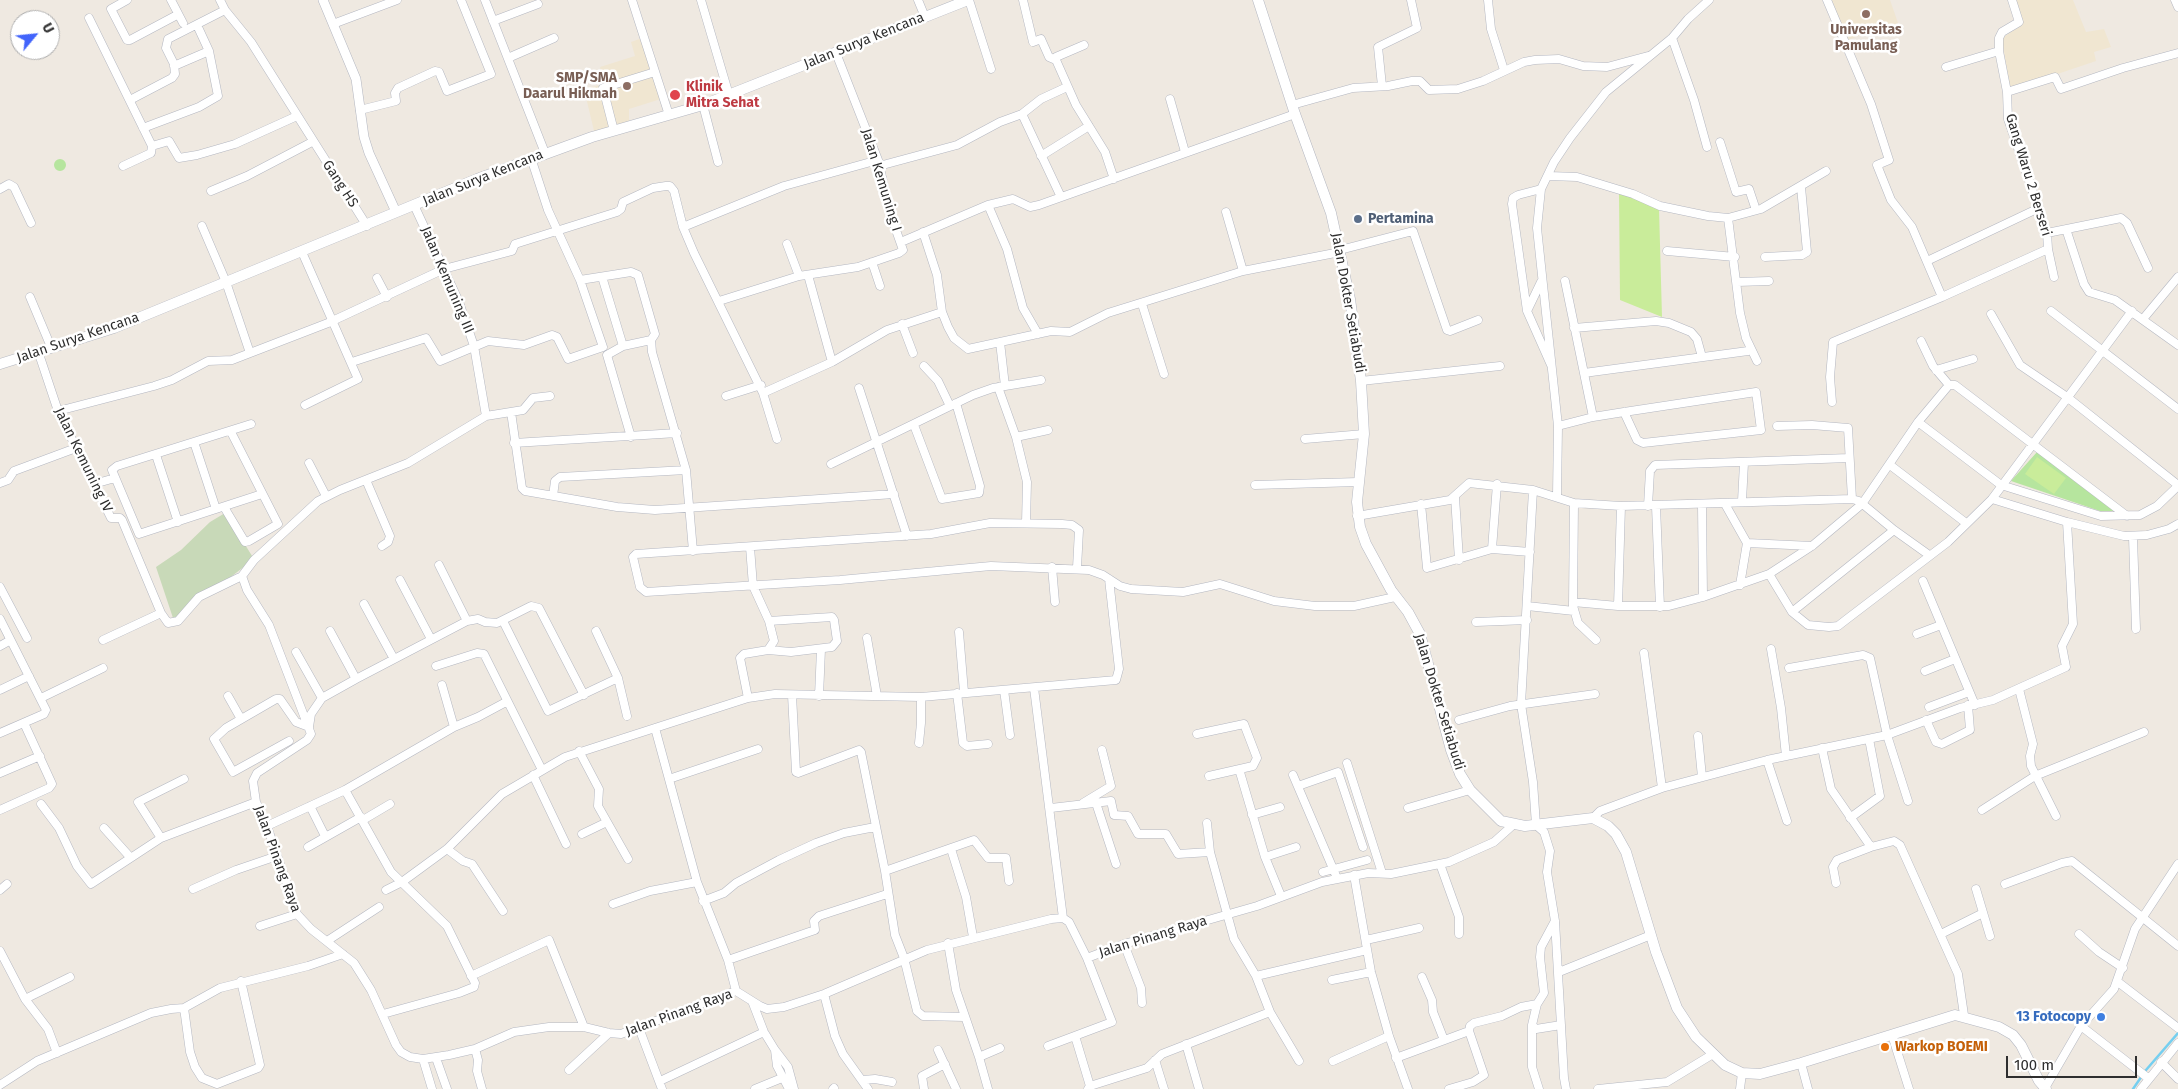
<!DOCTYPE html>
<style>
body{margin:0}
#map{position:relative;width:2178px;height:1089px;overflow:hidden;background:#efe9e1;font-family:"Fira Sans",sans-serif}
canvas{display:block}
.north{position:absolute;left:10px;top:10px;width:50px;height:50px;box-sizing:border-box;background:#fff;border:1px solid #ababab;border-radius:50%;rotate:62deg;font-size:14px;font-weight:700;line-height:20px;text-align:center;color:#2e2e2e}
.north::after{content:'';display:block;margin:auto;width:18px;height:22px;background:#4264fb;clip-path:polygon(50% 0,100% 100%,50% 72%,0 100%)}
.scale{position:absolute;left:2006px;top:1056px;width:131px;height:22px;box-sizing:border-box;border:2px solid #2e2e2e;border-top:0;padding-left:6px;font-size:15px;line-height:18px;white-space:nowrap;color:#2e2e2e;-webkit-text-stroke:4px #fff;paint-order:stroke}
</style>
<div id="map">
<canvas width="2178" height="1089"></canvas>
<div class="north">U</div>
<div class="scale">100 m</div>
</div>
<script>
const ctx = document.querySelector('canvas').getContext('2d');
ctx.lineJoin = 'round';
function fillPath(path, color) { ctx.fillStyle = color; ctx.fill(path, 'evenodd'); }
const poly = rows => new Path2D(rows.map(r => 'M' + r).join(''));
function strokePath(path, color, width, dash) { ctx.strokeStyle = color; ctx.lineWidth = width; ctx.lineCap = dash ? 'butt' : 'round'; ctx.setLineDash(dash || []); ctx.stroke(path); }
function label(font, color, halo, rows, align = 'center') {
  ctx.font = font + ' "Fira Sans",sans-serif'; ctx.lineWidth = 5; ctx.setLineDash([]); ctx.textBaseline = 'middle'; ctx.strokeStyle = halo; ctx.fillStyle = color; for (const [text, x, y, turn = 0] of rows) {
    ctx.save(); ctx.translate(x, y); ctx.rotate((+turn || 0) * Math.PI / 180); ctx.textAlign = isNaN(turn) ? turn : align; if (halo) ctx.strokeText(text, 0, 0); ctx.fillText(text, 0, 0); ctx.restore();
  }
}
fillPath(poly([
 [1832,0,1890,0,1898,23,1847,40],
 [2015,0,2073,0,2086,32,2104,29,2111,47,2094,52,2096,61,2010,90,2002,38,2023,24],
 [645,37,664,98,629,109,629,125,595,135,584,89,604,84,600,67,635,56,631,42]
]), '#f0e6d1');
fillPath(poly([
 '54 165a6 6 0 1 1 12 0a6 6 0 1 1-12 0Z',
 [2037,452,2118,511,2100,511,2011,481]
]), '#b6e59e');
fillPath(poly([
 [225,513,254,559,174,621,156,567,181,550,210,522]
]), '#c8d9b8');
fillPath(poly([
 [1619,191,1659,208,1662,317,1620,300],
 [2037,457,2066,478,2054,494,2025,474]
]), '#c9ec9a');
strokePath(poly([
 [2133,1089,2146,1070,2178,1033]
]), '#75cff0', 2.5);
const minor = poly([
 [127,0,111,9,127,40,130,40,177,15],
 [171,0,183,23],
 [220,0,225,10,251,42,367,226],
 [485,0,545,153],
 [632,0,669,115],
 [701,0,729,95],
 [918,0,925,17],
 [969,0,991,69],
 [1023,0,1033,42,1041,39,1049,57,1056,60],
 [1488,0,1491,29,1504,70],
 [1827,0,1871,104,1889,160,1877,165,1891,200,1912,227,1942,297],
 [2175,0,2178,7],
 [89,18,152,146,151,153,123,166],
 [493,21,538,4],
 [333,24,397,0],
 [1672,38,1694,100,1707,147],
 [1084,45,1056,57,1056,60,1076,105,1105,152,1114,179],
 [508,58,554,38],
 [174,66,209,51],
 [1946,67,1999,51],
 [1382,86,1378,47,1417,28,1411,0],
 [2007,92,2055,77,2061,89,2123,68,2178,53],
 [1170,99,1185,152],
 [130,100,172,78,175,74,174,64,166,48,168,39,225,10],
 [703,105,718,162],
 [1292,105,1353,88,1388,86,1412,81,1420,81,1429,90,1458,89,1483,81,1524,62,1535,60,1559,59,1583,66,1607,67,1648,56],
 [360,110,396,101,395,93,398,88,435,71,439,72,447,91,491,74,461,0],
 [1022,114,1061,197],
 [143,128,199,107,218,96,209,51,197,25],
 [614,131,603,88,655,72],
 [1720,142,1736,192,1749,189,1756,210],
 [152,146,169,141,179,158,197,155,235,144,297,116],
 [1041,156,1089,126],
 [879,166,957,145,1000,122,1022,114,1041,99,1067,87],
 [1549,176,1577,177,1633,194,1660,206,1708,216,1728,218,1761,209,1826,171],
 [0,189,9,184,14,187,31,223],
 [1541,189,1518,195,1513,198,1512,204,1527,311,1551,365],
 [211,191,247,176,312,142],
 [414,205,459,302,474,346,486,416],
 [988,205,1007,249,1023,308,1038,334],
 [1226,212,1243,271],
 [1728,218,1740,313,1746,338,1757,361],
 [202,226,226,282,250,353],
 [683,227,784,186,878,160],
 [2066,229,2084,284,2089,292,2115,300,2178,345],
 [923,232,937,275,942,312,948,327,954,338,968,349,1051,331,1070,332,1108,313,1243,271,1340,252],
 [2047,233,2121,218,2127,223,2148,268],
 [901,242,988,205,1013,199,1030,207,1039,205,1295,114],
 [787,244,799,276],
 [2048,249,2054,277],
 [1340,250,1413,231,1447,330,1450,331,1478,320],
 [1667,251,1735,257],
 [302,252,358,379,305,405],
 [1765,257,1802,255,1807,252,1801,187],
 [1927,261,2039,208],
 [872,262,880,286],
 [808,275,832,362],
 [377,278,387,297],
 [580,280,631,272,638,275,655,334,651,340,652,352,686,470,693,551],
 [603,280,623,346],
 [1565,281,1593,417],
 [1737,282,1769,281],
 [30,297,51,347],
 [719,301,799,276,858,267,899,253,903,250,891,216,878,160,836,53],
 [1142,304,1164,374],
 [1528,309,1541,282],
 [2051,311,2178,409],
 [1991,314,2020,365,2067,397,2178,485],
 [2143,319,2178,277],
 [902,324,913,353],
 [1574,328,1656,321,1669,323,1691,332,1697,339,1702,357],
 [1921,341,1933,366,1949,385],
 [1000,342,1005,386],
 [38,351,58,411,111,518,120,518,122,520,161,613],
 [352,362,426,338,440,361,488,341,524,345,552,335,557,337,568,359,603,347,580,280,548,210,531,158],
 [924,366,938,381,950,406],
 [1936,370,1973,359],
 [1584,373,1748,351],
 [1361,381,1500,366],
 [998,387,1016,437,1027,482,1026,523],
 [859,388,907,536],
 [763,393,777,439],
 [550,396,533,398,523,410,486,416,408,463,340,490,318,501,254,560,242,576,247,590,269,625,311,734,307,740,257,773,253,781,256,802,267,826,297,914,311,929,354,963,371,990,396,1045,401,1052,410,1057,423,1059,449,1055,475,1049,514,1032,549,1027,584,1027,609,1033,621,1034,736,991,760,1006,767,1009,784,1007,824,994,927,950,1051,919,1063,918,1069,922,1087,958,1124,944,1257,906,1322,882,1368,873,1391,874,1449,862,1494,842,1513,825],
 [726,396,761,385],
 [1832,402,1830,377,1833,342,1942,297,2048,249,2047,233,2008,119,2007,92,1999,51,1999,38,2002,32,2019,22,2012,0],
 [58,411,154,386,172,380,208,361,232,360,328,323,444,269,512,251,515,244,617,212,621,209,623,202,653,188,666,186,670,186,674,191,683,227,694,253,763,393,832,362,887,330,942,312],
 [511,412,522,488,525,491,617,507,655,510,894,494],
 [1918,422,2001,485,2101,516,2140,515,2157,506,2178,486],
 [251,424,117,466,112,470,139,534,262,494],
 [914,425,942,499,979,493,980,486,956,403],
 [1558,426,1593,417,1624,412,1756,392,1761,430,1643,443,1637,440,1624,412],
 [1777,426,1812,425,1848,428,1852,499],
 [631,437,607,355,623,346,651,340],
 [1016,437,1048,430],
 [1305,439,1364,434],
 [194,442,216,509],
 [514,443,677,433],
 [156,455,178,522],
 [309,463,326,496],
 [831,464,973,395,993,388,1041,380],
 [1890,465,1966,523],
 [366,480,390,536,388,542,382,546],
 [0,483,8,480,14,471,76,448],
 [94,484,115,478],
 [1255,485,1358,482],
 [1533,490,1521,704,1533,782,1536,825,1544,832,1550,851,1547,872,1555,921,1564,1078,1566,1089],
 [553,496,555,481,560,477,686,470],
 [1557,496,1558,426,1537,228,1541,189,1554,162,1570,138,1606,92,1672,38,1688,19,1709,0],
 [1455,497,1459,560],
 [1992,499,2067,522,2124,536,2147,535,2169,529,2178,524],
 [1742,501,1744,463],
 [1574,503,1573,606,1578,623,1596,640],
 [1421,504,1427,568,1492,549,1530,552],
 [1725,504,1747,543,1740,585],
 [1702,505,1703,597],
 [1648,506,1650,471,1655,465,1849,458],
 [1656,506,1660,607],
 [224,507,245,542,249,541,278,524,231,432],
 [1357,516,1450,500,1469,483,1533,490,1574,503,1621,506,1852,499,1859,501,1894,530,1929,555],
 [2133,537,2136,629],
 [1747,543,1812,546],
 [1492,549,1497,484],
 [439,565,467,621],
 [1052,567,1055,602],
 [1077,568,1079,530,1072,525,1062,524,990,523,931,534,636,554,633,557,640,587,646,592,840,580,991,566,1089,570,1103,575,1120,586,1131,589,1183,592,1220,584,1274,601,1315,606,1354,606,1395,597],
 [1769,574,1792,612,1808,625,1829,627,1838,626,1847,619,1948,542,1992,499,2132,311],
 [400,580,431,639],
 [1923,581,1975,705],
 [0,587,27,638],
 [1573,602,1618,606,1669,606,1703,597,1769,574,1812,546,1862,504,1918,422,1949,385,1955,385,2127,516],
 [364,604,394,659],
 [1527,606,1574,611],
 [1618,606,1621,506],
 [1792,612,1894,530],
 [0,619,46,710,44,714,0,733],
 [503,621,548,711,618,678],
 [1476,622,1527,620],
 [330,631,356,679],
 [596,631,618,678,627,716],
 [959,632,964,692],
 [1917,634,1941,625],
 [867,638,877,696],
 [103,640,161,613,168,623,178,621,199,597,242,576],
 [0,646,9,641],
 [1771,649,1781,708,1786,756],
 [768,650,791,652,832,647,837,641,834,620,832,617,769,621],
 [296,652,322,698],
 [1644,653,1662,788],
 [436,666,477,653,484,654,542,770],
 [1789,668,1863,655,1870,658,1887,735,1908,801],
 [1925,671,1955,659],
 [442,685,454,727],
 [1034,688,1063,918],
 [2019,689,2033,744,2030,756,2031,766,2056,816],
 [0,690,29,676],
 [1004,690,1010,735],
 [957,693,963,743,967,746,988,744],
 [792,695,796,772,798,773,859,750,861,752,885,871,895,935,904,958,917,1011,923,1016,964,1017],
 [228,696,241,719],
 [819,696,821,649],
 [41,698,103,668],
 [748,698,740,658,744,654,768,650,774,641,769,621,753,586,750,547],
 [1929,707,1969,692],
 [1459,720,1510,706,1595,694],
 [1926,720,1936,742,1942,744,1970,730,1968,705],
 [309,727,311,714,322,698,356,679,467,621,478,619,485,622,497,623,531,606,539,608,584,695],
 [655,728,697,882,728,960,736,991],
 [1197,734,1244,724,1257,758,1253,766,1209,776],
 [1698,736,1702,777],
 [289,741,233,772,214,739,226,728,276,699,280,699,296,722,309,727],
 [919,743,921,723,921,697],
 [1822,748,1831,789,1871,847],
 [579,751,599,789,598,806,628,859],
 [1767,760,1787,821],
 [1347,763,1382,873],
 [1239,769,1265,857,1281,896],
 [0,773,40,756],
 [533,775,566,844],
 [1293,775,1337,878],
 [669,779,758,749],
 [1298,786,1338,772,1363,847],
 [345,790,391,872,447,926,475,983,474,987,459,993,383,1014],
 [1083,803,1111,786,1102,750],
 [1096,803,1116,864],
 [41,804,59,828,77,866,91,884,161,838,256,802],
 [310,806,325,836],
 [1051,808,1111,801,1114,815,1128,816,1138,834,1166,834,1178,854,1210,852],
 [1408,808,1470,790],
 [0,810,49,788,52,784,24,723],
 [1982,810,2035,776,2144,732],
 [1252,815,1280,807],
 [1593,818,1600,811,1662,788,1767,760,1887,735,1960,708,1993,700,2066,667,2062,646,2073,624,2067,522],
 [1850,818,1880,796,1869,739],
 [363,820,390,804],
 [1207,823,1210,852,1234,939,1256,976,1270,1012,1299,1061],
 [267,826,345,790,454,727,478,717,506,702],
 [104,828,130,857],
 [582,834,607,822],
 [161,838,138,802,184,779],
 [308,847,361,817],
 [447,849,463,861,472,864,503,911],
 [951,849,966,897,973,937],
 [1265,857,1296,847],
 [1440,864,1459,917,1459,934],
 [885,871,974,840,988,858,1006,858,1009,881],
 [1323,872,1367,860],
 [1354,875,1371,972,1389,1036,1408,1089],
 [1836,883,1833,867,1837,860,1871,847,1894,841,1900,845,1958,974,1964,1015],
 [2005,884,2062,863,2072,861,2178,946],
 [193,889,236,870,277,856],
 [1976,889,1990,936],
 [0,890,7,884],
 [386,890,402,882,447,849,502,794,565,757,748,698,775,694,921,697,1116,680,1119,669,1109,579],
 [703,901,724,893,736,883,779,860,816,843,844,833,875,827],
 [613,904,650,891,697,882],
 [1555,921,1541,947,1540,957,1544,993,1537,1004,1532,1025,1536,1029,1561,1025],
 [260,926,297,914],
 [1941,934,1983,913],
 [2079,934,2099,952,2123,968],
 [1366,940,1419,928],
 [327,941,379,907],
 [948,943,956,990,979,1057,1000,1048],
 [1124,944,1141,988,1142,1003],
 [0,951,25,999,48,1029,57,1053],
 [728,960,815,930,814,921,819,916,887,894],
 [1559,972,1651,935],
 [471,976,549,940,584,1027],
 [1256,976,1367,950],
 [1422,977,1432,1000,1433,1012,1444,1040],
 [1332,980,1371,972],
 [2118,982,2178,1028],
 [824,994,835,1036,843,1054,868,1089],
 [25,999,70,977],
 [752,1001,764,1032,775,1050,788,1067,794,1089],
 [184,1008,190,1052,195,1067,202,1078,217,1084,258,1068,260,1065,241,981],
 [1532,1025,1532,1067,1539,1089],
 [2081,1026,2148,1078],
 [639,1028,662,1089],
 [1892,1035,1909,1089],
 [1075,1036,1090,1086],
 [1186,1044,1199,1089],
 [1048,1046,1112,1022,1087,958],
 [475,1049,478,1060,477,1071,482,1089],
 [775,1050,777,1066,789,1089],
 [938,1050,956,1089],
 [979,1057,988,1089],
 [436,1058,447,1089],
 [1396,1058,1469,1031],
 [423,1059,432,1089],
 [1155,1060,1164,1089],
 [1333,1061,1389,1036],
 [2161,1062,2178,1079],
 [1801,1063,1808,1089],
 [569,1070,609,1033],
 [863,1080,875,1079,892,1082],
 [660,1081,764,1032],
 [0,1085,37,1061,151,1013,171,1009,184,1008,220,988,308,966,343,954],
 [2045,1088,2081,1026,2114,989,2135,929,2178,864],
 [755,1089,782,1078],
 [833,1089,834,1088],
 [924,1089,922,1076,945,1064],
 [1088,1089,1090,1086,1147,1068,1162,1054,1270,1012],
 [1449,1089,1473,1082,1484,1075,1469,1031,1470,1026,1474,1023,1502,1016,1521,1007,1537,1004],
 [1598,1089,1667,1082,1713,1054],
 [1740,1089,1742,1073],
 [2141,1089,2178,1043]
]);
const tertiary = poly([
 [323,0,356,79,364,137,369,153,396,212]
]);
const secondary = poly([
 [1258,0,1295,114,1331,213,1350,299,1361,381,1364,434,1357,502,1360,527,1366,544,1391,590,1408,612,1420,634,1451,750,1460,774,1470,790,1501,821,1525,826,1593,818,1608,826,1616,834,1626,852,1656,952,1677,1008,1696,1037,1725,1065,1742,1073,1760,1074,1801,1063,1955,1015,1999,1027,2013,1035,2021,1045,2039,1081,2046,1089],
 [0,364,114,328,477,179,592,137,703,105,968,0]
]);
strokePath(minor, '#b4b7c1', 9);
strokePath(tertiary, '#b4b7c1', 10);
strokePath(secondary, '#b4b7c1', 11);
strokePath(minor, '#fff', 8);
strokePath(tertiary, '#fff', 9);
strokePath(secondary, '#fff', 10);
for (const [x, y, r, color] of [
 [1866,14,5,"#8d6e63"],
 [627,86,5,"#8d6e63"],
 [675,95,6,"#e0444e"],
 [1358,219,5,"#5c6f8a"],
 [2101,1017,5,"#3f7fe0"],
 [1885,1047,5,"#e8710a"]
]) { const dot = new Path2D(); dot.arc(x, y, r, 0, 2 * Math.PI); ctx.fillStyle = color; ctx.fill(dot); strokePath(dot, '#fff', 2); }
label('bold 14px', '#785e54', '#fff', [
 ["Universitas",1866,30],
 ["Pamulang",1866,46],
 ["SMP/SMA",617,78,"right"],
 ["Daarul Hikmah",617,94,"right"]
]);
label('14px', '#2e2e2e', '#fff', [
 ["Jalan Surya Kencana",864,41,-22],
 ["Gang Waru 2 Berseri",2028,175,73],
 ["Jalan Surya Kencana",483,178,-22],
 ["Jalan Kemuning I",881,180,73],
 ["Gang HS",340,184,57],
 ["Jalan Kemuning III",447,280,67],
 ["Jalan Dokter Setiabudi",1348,303,80],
 ["Jalan Surya Kencana",78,338,-19],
 ["Jalan Kemuning IV",83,460,64],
 ["Jalan Dokter Setiabudi",1439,702,73],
 ["Jalan Pinang Raya",277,859,70],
 ["Jalan Pinang Raya",1153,937,-17],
 ["Jalan Pinang Raya",679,1013,-20]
]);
label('bold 14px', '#be3a42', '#fff', [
 ["Klinik",686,87],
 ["Mitra Sehat",686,103]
], 'left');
label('bold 14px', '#4e5e75', '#fff', [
 ["Pertamina",1368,219]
], 'left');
label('bold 14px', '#366cbe', '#fff', [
 ["13 Fotocopy",2091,1017]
], 'right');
label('bold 14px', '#c56008', '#fff', [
 ["Warkop BOEMI",1895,1047]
], 'left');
</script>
